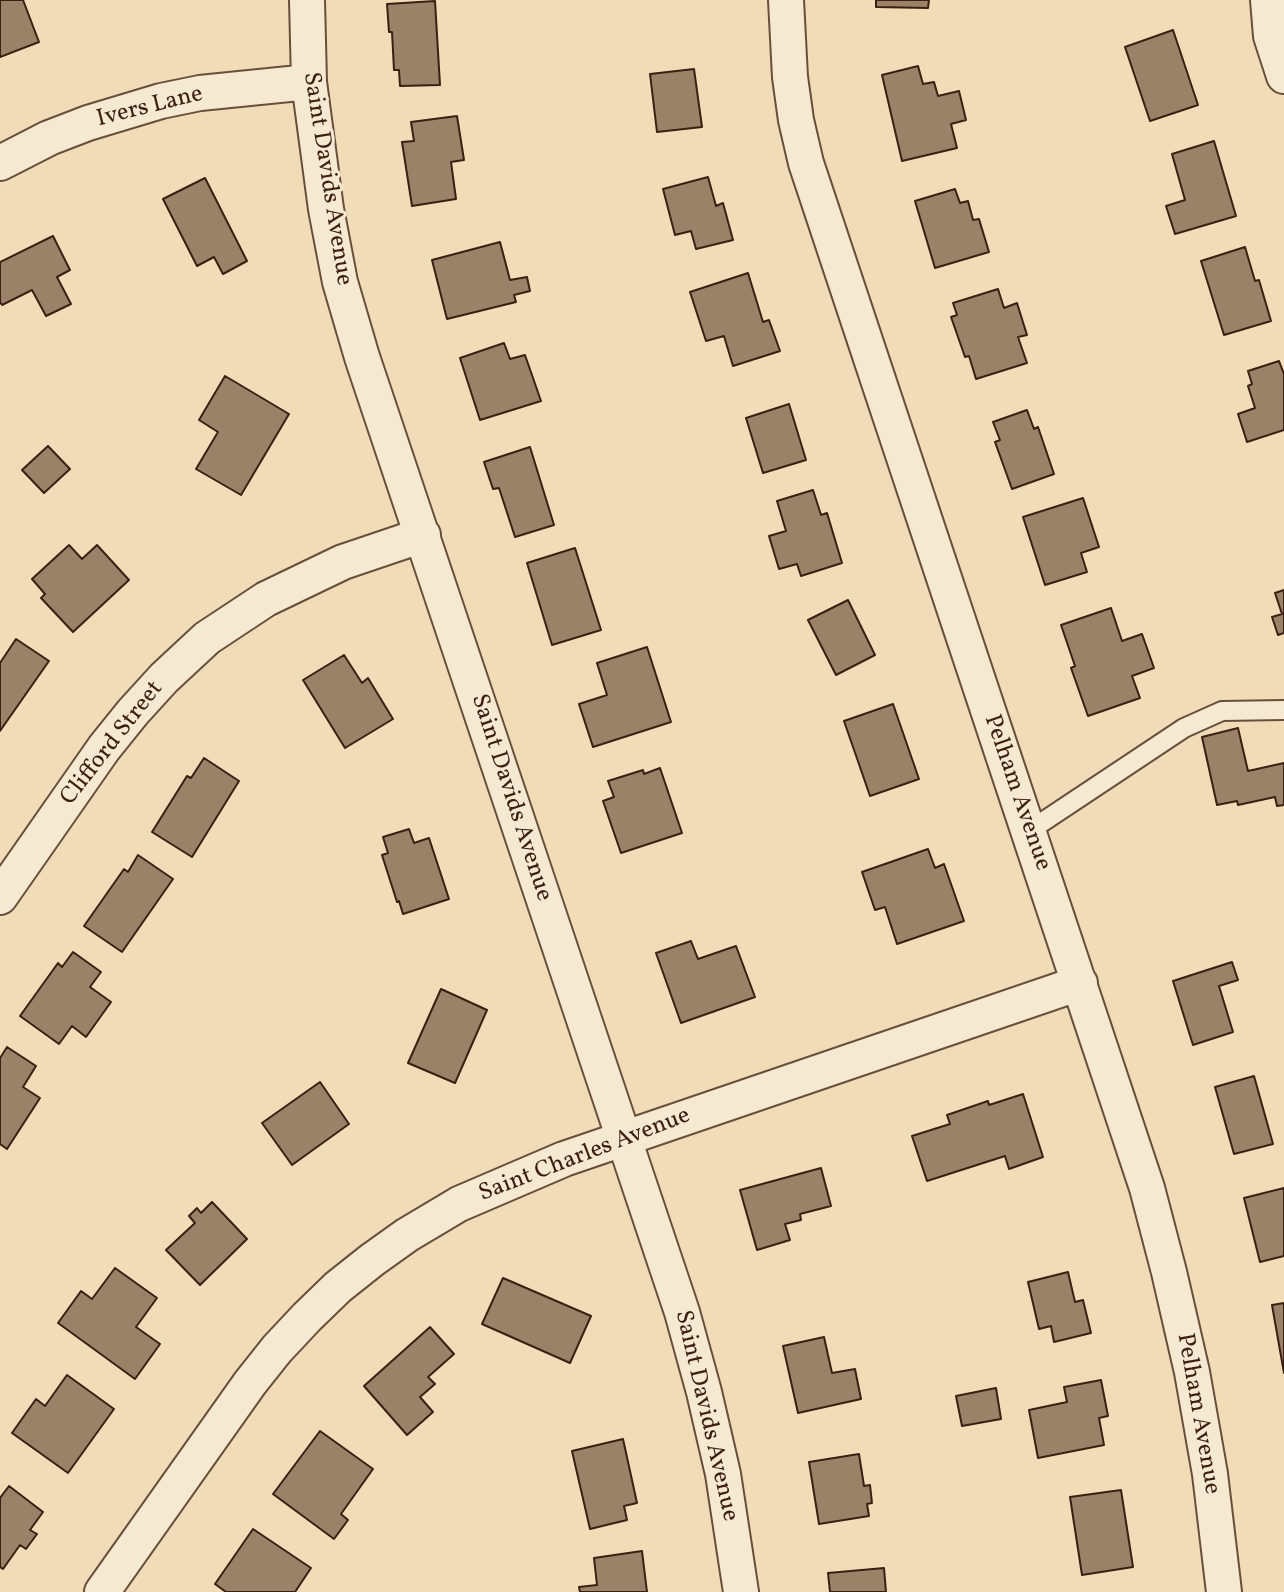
<!DOCTYPE html>
<style>
body{margin:0}
canvas{display:block;background:#f0ddb8}
</style>
<canvas width="1284" height="1592"></canvas>
<script>
const ctx = document.querySelector('canvas').getContext('2d');
ctx.lineJoin = 'round';
function fillPath(path, color) { ctx.fillStyle = color; ctx.fill(path, 'evenodd'); }
const poly = rows => new Path2D(rows.map(r => 'M' + r).join(''));
function strokePath(path, color, width, dash) { ctx.strokeStyle = color; ctx.lineWidth = width; ctx.lineCap = dash ? 'butt' : 'round'; ctx.setLineDash(dash || []); ctx.stroke(path); }
function label(font, color, halo, rows, align = 'center') {
  ctx.font = font + ' Vollkorn,serif'; ctx.lineWidth = 6; ctx.setLineDash([]); ctx.textBaseline = 'middle'; ctx.strokeStyle = halo; ctx.fillStyle = color; for (const [text, x, y, turn = 0] of rows) {
    ctx.save(); ctx.translate(x, y); ctx.rotate((+turn || 0) * Math.PI / 180); ctx.textAlign = isNaN(turn) ? turn : align; if (halo) ctx.strokeText(text, 0, 0); ctx.fillText(text, 0, 0); ctx.restore();
  }
}
const building = poly([
 [0,0,23,0,39,42,0,57,0,0],
 [876,0,929,0,928,8,876,7,876,0],
 [435,1,440,85,400,86,399,70,394,70,392,32,389,32,387,4,435,1],
 [1173,30,1198,105,1150,121,1125,47,1173,30],
 [918,66,923,84,934,82,938,96,959,91,966,120,951,124,957,148,902,161,882,75,918,66],
 [694,69,702,127,657,132,650,74,694,69],
 [457,116,464,160,451,162,456,199,412,206,402,142,414,141,411,122,457,116],
 [1214,141,1236,216,1175,234,1166,206,1185,200,1172,154,1214,141],
 [708,177,716,206,723,203,733,240,696,249,691,231,675,235,663,189,708,177],
 [205,178,247,261,223,274,214,257,197,266,163,199,205,178],
 [955,189,960,203,968,201,973,220,979,219,989,252,935,268,915,201,955,189],
 [53,236,70,270,57,277,71,304,46,316,32,290,2,305,0,302,0,262,53,236],
 [500,242,510,280,527,277,530,291,514,295,516,302,447,319,432,260,500,242],
 [1245,247,1255,281,1259,280,1271,321,1224,335,1201,261,1245,247],
 [748,273,763,322,769,320,780,351,733,366,724,336,706,341,690,292,748,273],
 [998,289,1004,308,1017,303,1027,335,1018,337,1027,363,976,379,969,356,965,357,951,317,957,315,953,303,998,289],
 [504,343,510,359,525,355,541,401,480,420,460,358,504,343],
 [1279,361,1284,374,1284,430,1247,442,1238,414,1255,408,1248,386,1252,384,1248,371,1279,361],
 [225,376,289,414,241,495,196,469,218,432,199,420,225,376],
 [789,404,806,460,763,473,746,418,789,404],
 [1027,410,1034,429,1038,427,1054,474,1012,489,995,442,1000,440,993,422,1027,410],
 [48,446,70,469,44,493,22,470,48,446],
 [530,447,554,525,515,537,499,488,493,489,484,462,530,447],
 [813,490,821,515,827,513,842,563,801,576,797,564,779,569,769,536,786,531,777,501,813,490],
 [1083,498,1099,547,1081,553,1087,572,1045,585,1023,517,1083,498],
 [69,545,82,559,97,545,129,580,73,632,41,598,45,594,32,579,69,545],
 [575,548,601,630,552,645,527,563,575,548],
 [1284,590,1284,633,1278,635,1272,617,1282,614,1275,593,1284,590],
 [848,600,875,655,836,675,808,620,848,600],
 [1111,608,1122,641,1142,634,1154,668,1132,676,1140,698,1088,716,1071,668,1075,666,1061,625,1111,608],
 [16,639,49,661,0,731,0,663,16,639],
 [647,647,671,722,593,747,579,704,607,695,597,663,647,647],
 [344,655,362,683,368,678,393,719,345,748,303,680,344,655],
 [893,704,919,779,870,796,844,721,893,704],
 [1238,728,1248,771,1284,763,1284,805,1277,806,1275,797,1238,805,1237,801,1217,805,1202,737,1238,728],
 [204,758,239,781,192,857,152,832,187,776,191,778,204,758],
 [660,768,682,833,621,853,603,801,614,797,608,781,643,770,644,774,660,768],
 [409,829,414,843,429,838,449,899,403,914,399,901,397,902,382,855,388,853,383,837,409,829],
 [928,849,935,868,944,864,964,921,897,944,885,907,875,910,862,872,928,849],
 [138,855,173,879,122,952,84,926,124,869,128,872,138,855],
 [691,941,698,959,736,946,755,997,681,1023,656,953,691,941],
 [73,952,101,972,90,987,111,1002,86,1037,72,1026,59,1044,20,1016,58,963,62,967,73,952],
 [1232,962,1238,980,1219,986,1233,1032,1193,1045,1173,981,1232,962],
 [441,989,487,1010,455,1083,408,1063,441,989],
 [7,1047,36,1066,23,1087,40,1098,7,1149,0,1144,0,1058,7,1047],
 [1254,1076,1273,1144,1234,1154,1215,1087,1254,1076],
 [320,1082,349,1124,292,1165,262,1123,320,1082],
 [1023,1094,1043,1157,1009,1169,1005,1156,927,1181,912,1136,950,1124,947,1115,988,1101,989,1105,1023,1094],
 [821,1168,831,1206,800,1214,801,1220,785,1224,790,1240,757,1250,740,1190,821,1168],
 [1284,1188,1284,1256,1260,1262,1244,1198,1284,1188],
 [212,1202,247,1239,200,1285,166,1250,195,1223,189,1216,197,1208,201,1213,212,1202],
 [115,1268,157,1298,136,1327,160,1344,135,1379,58,1323,81,1291,92,1299,115,1268],
 [1068,1272,1075,1302,1083,1300,1091,1333,1054,1342,1051,1326,1039,1329,1028,1282,1068,1272],
 [503,1278,591,1316,570,1363,482,1324,503,1278],
 [1284,1303,1284,1373,1272,1305,1284,1303],
 [430,1327,454,1354,428,1377,435,1384,420,1397,433,1412,407,1435,364,1386,430,1327],
 [824,1337,832,1373,855,1369,861,1399,798,1413,783,1346,824,1337],
 [67,1375,114,1409,68,1473,12,1433,36,1399,45,1406,67,1375],
 [1101,1380,1108,1416,1099,1418,1104,1445,1038,1458,1029,1410,1067,1402,1064,1387,1101,1380],
 [996,1388,1001,1419,962,1426,956,1396,996,1388],
 [320,1431,373,1469,341,1514,348,1520,334,1539,273,1494,320,1431],
 [623,1439,637,1503,624,1506,627,1520,590,1529,572,1451,623,1439],
 [859,1454,864,1486,870,1485,872,1503,867,1504,869,1516,819,1524,809,1462,859,1454],
 [9,1486,43,1512,30,1530,37,1534,26,1549,20,1545,3,1569,0,1567,0,1498,9,1486],
 [1121,1490,1133,1567,1082,1575,1070,1497,1121,1490],
 [253,1529,311,1568,295,1592,226,1592,215,1584,253,1529],
 [642,1551,647,1592,580,1592,579,1587,597,1585,594,1558,642,1551],
 [884,1568,886,1592,830,1592,828,1573,884,1568]
]);
fillPath(building, '#9a8268');
strokePath(building, '#3c1f12', 2);
const lane = poly([
 [1029,831,1184,728,1222,711,1284,710]
]);
const street = poly([
 [307,0,309,82,326,209,340,282,362,357,682,1312,704,1392,723,1474,741,1592],
 [786,0,790,77,796,120,806,163,1147,1188,1169,1272,1192,1372,1210,1474,1224,1592],
 [1268,0,1271,36,1284,76],
 [0,163,49,138,88,123,161,101,200,93,309,82],
 [0,897,104,748,133,712,164,678,207,638,266,599,343,562,423,535],
 [102,1592,250,1383,277,1349,307,1317,338,1287,372,1260,407,1235,459,1204,564,1159,1080,983]
]);
strokePath(lane, '#694e3c', 22);
strokePath(street, '#694e3c', 38);
strokePath(lane, '#f5e9d1', 18);
strokePath(street, '#f5e9d1', 34);
label('24px', '#3c1f12', '#f5e9d1', [
 ["Ivers Lane",150,108,-14],
 ["Saint Davids Avenue",326,179,81],
 ["Clifford Street",113,744,-52],
 ["Pelham Avenue",1016,793,71],
 ["Saint Davids Avenue",510,798,72],
 ["Saint Charles Avenue",585,1156,-21],
 ["Pelham Avenue",1197,1414,80],
 ["Saint Davids Avenue",705,1416,77]
]);
</script>
